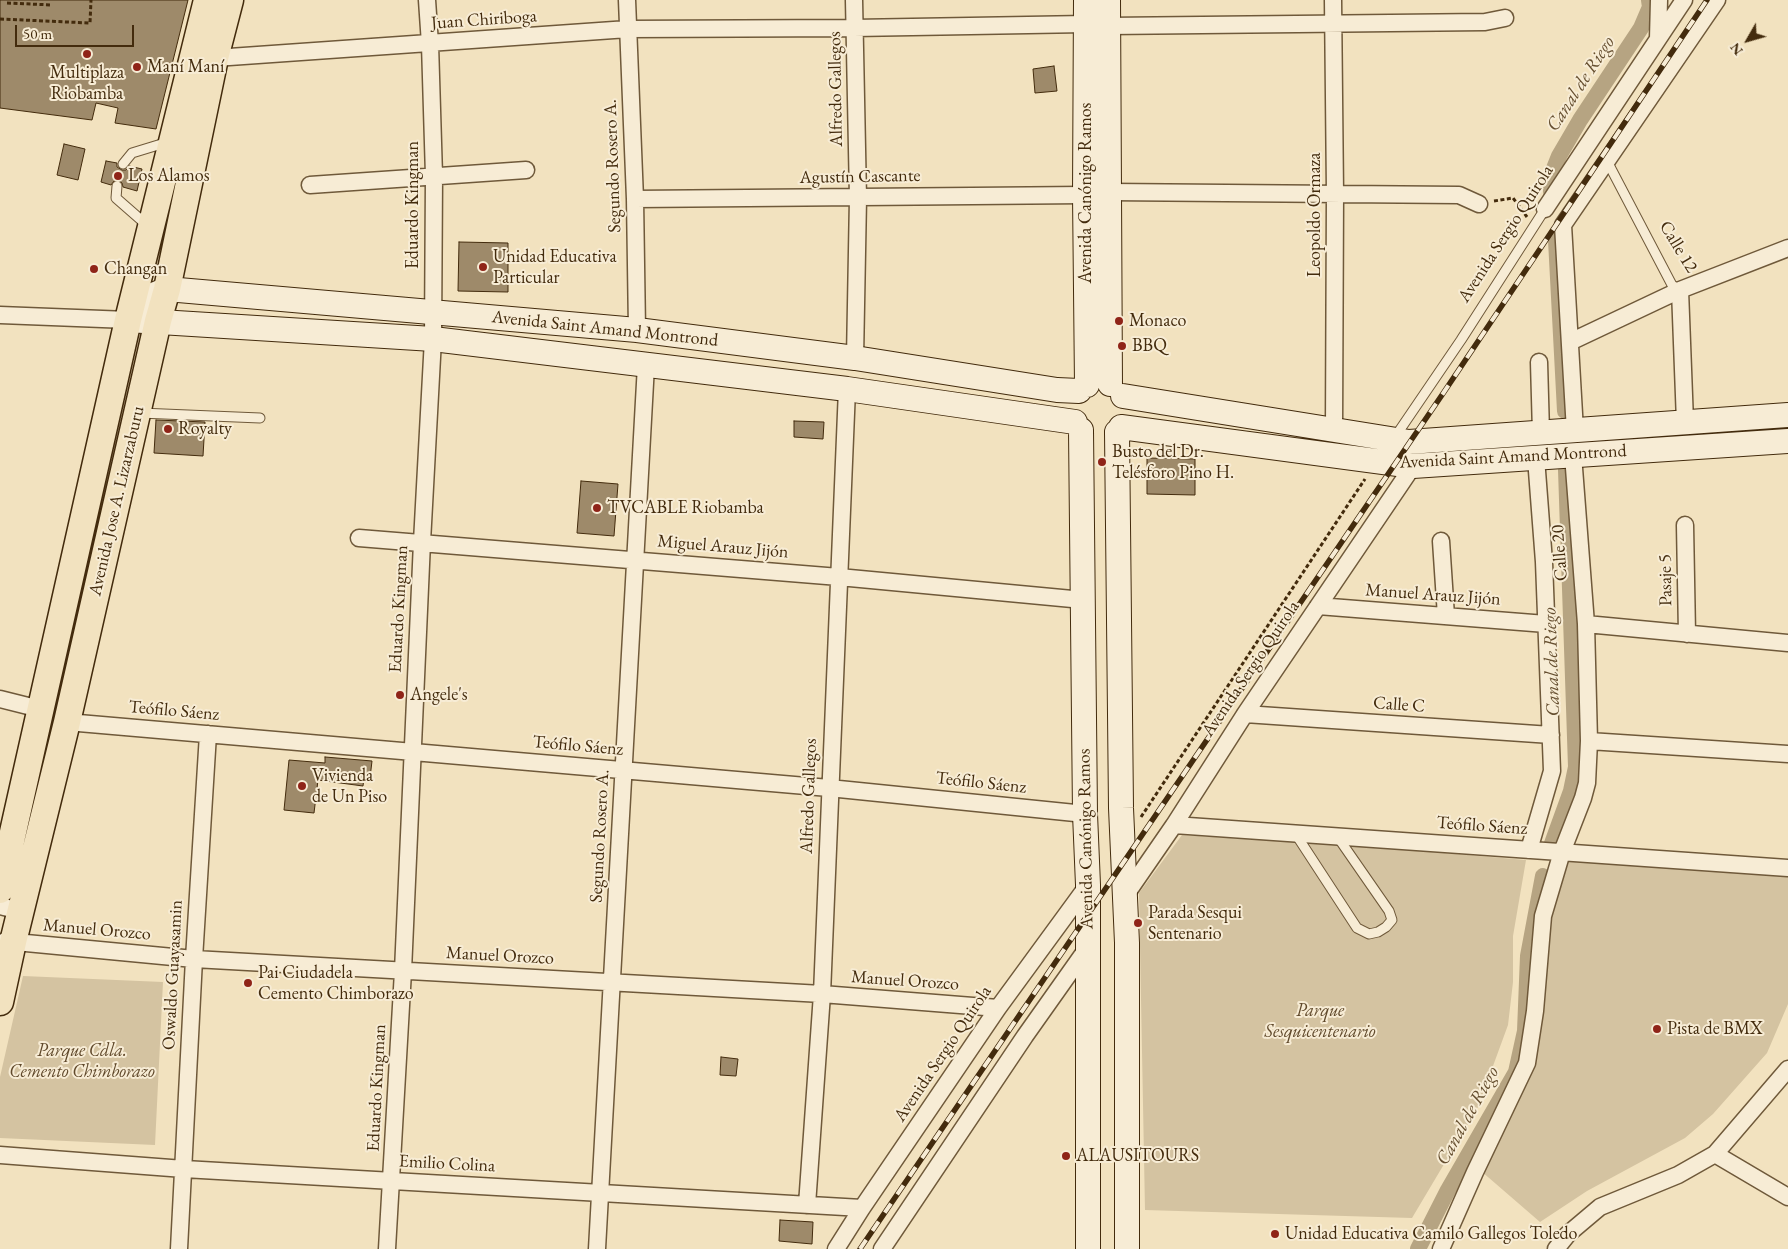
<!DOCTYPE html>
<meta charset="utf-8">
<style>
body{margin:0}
#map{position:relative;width:1788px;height:1249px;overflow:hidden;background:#f2e2bf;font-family:"EB Garamond",serif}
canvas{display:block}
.north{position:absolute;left:1723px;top:15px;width:50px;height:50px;-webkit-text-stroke:4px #f7ecd5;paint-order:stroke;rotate:232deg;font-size:14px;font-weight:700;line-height:20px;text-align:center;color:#432b0d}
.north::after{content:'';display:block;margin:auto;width:18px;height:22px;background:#432b0d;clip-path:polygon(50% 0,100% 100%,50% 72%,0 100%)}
.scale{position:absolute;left:15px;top:25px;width:119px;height:22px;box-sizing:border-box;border:2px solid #432b0d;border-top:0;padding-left:6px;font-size:15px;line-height:18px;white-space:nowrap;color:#432b0d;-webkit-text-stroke:4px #f7ecd5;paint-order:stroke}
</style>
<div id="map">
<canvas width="1788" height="1249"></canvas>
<div class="north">N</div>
<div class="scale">50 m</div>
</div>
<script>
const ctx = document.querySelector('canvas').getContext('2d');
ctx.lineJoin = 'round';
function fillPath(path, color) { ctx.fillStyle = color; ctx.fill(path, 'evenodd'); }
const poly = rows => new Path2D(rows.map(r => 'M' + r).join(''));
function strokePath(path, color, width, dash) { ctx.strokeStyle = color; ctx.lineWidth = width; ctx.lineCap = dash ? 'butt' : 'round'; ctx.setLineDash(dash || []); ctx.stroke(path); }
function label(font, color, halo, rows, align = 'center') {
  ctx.font = font + ' "EB Garamond",serif'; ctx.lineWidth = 4; ctx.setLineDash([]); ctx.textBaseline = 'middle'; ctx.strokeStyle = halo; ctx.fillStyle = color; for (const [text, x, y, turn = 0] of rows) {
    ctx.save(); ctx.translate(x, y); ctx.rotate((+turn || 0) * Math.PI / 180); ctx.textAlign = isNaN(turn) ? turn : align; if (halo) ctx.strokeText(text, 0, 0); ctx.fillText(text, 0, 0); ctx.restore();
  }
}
fillPath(poly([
 [1182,835,1374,847,1526,860,1513,936,1513,982,1508,1025,1478,1107,1412,1218,1145,1210,1139,893],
 [1567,859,1788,875,1788,1004,1767,1053,1713,1114,1685,1138,1587,1191,1540,1222,1481,1171,1530,1068,1549,918],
 [23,976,163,982,155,1145,0,1138,0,1077]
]), '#d4c3a1');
strokePath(poly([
 [1551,192,1551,176,1559,156,1580,120,1641,28,1650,7,1649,0],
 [1556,240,1565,411],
 [1550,849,1571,791,1576,767,1566,470],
 [1418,1249,1448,1190,1516,1072,1525,1031,1528,956,1543,876]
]), '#b6a482', 16);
const building = poly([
 [0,0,188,0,156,129,115,123,118,108,96,103,92,120,0,108,0,0],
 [1054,66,1057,91,1035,93,1033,69,1054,66],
 [64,144,85,149,78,180,57,175,64,144],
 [106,161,117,163,117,167,122,170,126,170,129,166,142,169,137,191,123,187,122,183,118,180,114,181,111,185,101,182,106,161],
 [459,242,508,243,508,292,458,291,459,242],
 [156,420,205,422,203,456,154,453,156,420],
 [794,421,824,422,823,439,794,437,794,421],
 [1147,458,1195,459,1195,495,1147,494,1147,458],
 [581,481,618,484,614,536,577,533,581,481],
 [325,757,372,761,370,778,364,778,363,786,318,780,314,813,284,810,289,760,325,763,325,757],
 [721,1057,738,1059,736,1076,720,1075,721,1057],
 [780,1220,813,1222,812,1244,779,1241,780,1220]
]);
fillPath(building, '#9e8a6a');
strokePath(building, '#432b0d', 1);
const lane = poly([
 [1607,161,1672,285,1680,290],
 [123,164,132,153,168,142],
 [117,186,116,198,148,226],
 [140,413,260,418],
 [1395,437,1461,340,1545,209],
 [1295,833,1357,928,1369,934,1378,932,1386,927,1392,920,1389,911,1337,836]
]);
const street = poly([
 [627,0,635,199,637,330],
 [854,0,858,198,855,358],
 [1333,0,1335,193,1334,429],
 [1108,26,1485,22,1505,18],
 [1658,39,1659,0],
 [215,58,628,29,854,28,1086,24],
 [310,185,526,170],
 [1109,192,1459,195,1479,204],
 [635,199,1085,195],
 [1545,209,1684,0],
 [1680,290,1685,422],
 [0,315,128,320],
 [1570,342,1680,290,1788,248],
 [1539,362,1541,433],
 [1575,431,1563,225,1717,0],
 [1685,525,1687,634],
 [359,538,839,577,1083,600],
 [1441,541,1446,616],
 [1318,606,1546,624],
 [1586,624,1788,643],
 [0,699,40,709],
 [1245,714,1551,735],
 [67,722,829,788,1085,814],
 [1589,741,1788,754],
 [1174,825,1788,868],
 [1529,850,1552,771,1544,562,1536,458],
 [1125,896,1174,825,1245,714,1413,466],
 [0,906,20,911],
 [5,941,194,959,822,994,998,1008],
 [1715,1154,1788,1197],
 [0,1155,184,1169,862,1208],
 [807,1205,822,994,847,389],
 [179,1249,194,959,208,734],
 [387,1249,403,971,422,542,433,339,434,176,430,44,427,0],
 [597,1249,646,365],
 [836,1249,862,1208,998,1008,1088,885],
 [882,1249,1025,1036,1088,947],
 [1441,1249,1475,1172,1527,1063,1535,1011,1543,916,1562,852,1583,798,1587,783,1589,741,1586,624,1573,455],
 [1556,1249,1568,1234,1600,1207,1678,1175,1715,1154,1788,1069]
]);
const secondary = poly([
 [1086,0,1085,195,1087,385],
 [1108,0,1110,384],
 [132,304,167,289,637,330,855,358,1057,390,1079,391],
 [128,320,433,339,847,389,1075,422],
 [1123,396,1409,442,1788,415],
 [1121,427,1413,466,1788,441],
 [1081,430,1085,814,1088,885,1088,1249],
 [1117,432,1121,808,1127,943,1127,1249]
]);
const primary = poly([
 [0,890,128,320,207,0],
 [0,1002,13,942,67,722,158,321,167,289,215,58,230,0]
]);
strokePath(lane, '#6f593a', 11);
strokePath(street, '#6f593a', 19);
strokePath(secondary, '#432b0d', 26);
strokePath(primary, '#432b0d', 29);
strokePath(poly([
 [7,3,52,5],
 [0,19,90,23,91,0],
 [1494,201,1513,198,1527,217],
 [1141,817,1365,479]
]), '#432b0d', 3, [4, 2.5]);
strokePath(lane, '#f7ecd5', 9);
strokePath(street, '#f7ecd5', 16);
strokePath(secondary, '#f7ecd5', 24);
strokePath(primary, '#f2e2bf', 26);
const rail = poly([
 [860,1249,1444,392,1707,0]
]);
strokePath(rail, '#432b0d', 5.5);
strokePath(rail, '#f7ecd5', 4, [11]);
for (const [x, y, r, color] of [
 [87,54,5,"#8f2418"],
 [137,67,5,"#8f2418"],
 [118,176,5,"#8f2418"],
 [483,267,5,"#8f2418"],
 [94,269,5,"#8f2418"],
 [1119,321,5,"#8f2418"],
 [1122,346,5,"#8f2418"],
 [168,429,5,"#8f2418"],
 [1102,462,5,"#8f2418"],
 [597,508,5,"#8f2418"],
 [400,695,5,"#8f2418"],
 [302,786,5,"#8f2418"],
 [1138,923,5,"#8f2418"],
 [248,983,5,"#8f2418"],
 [1657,1029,5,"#8f2418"],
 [1066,1156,5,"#8f2418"],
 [1275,1234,5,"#8f2418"]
]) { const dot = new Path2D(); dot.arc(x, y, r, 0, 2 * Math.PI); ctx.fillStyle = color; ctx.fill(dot); strokePath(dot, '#f7ecd5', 2); }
label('18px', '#432b0d', '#f7ecd5', [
 ["Juan Chiriboga",484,20,-4],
 ["Alfredo Gallegos",836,89,-91],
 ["Segundo Rosero A.",613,166,-92],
 ["Agustín Cascante",860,177,-1],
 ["Avenida Canónigo Ramos",1086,193,-90],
 ["Eduardo Kingman",413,205,-90],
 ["Leopoldo Ormaza",1315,215,-90],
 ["Avenida Sergio Quirola",1506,234,-57],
 ["Calle 12",1678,247,59],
 ["Avenida Saint Amand Montrond",605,329,6],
 ["Avenida Saint Amand Montrond",1513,457,-3],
 ["Avenida Jose A. Lizarzaburu",117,501,-77],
 ["Miguel Arauz Jijón",723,547,5],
 ["Calle 20",1560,553,-94],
 ["Pasaje 5",1666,580,-91],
 ["Manuel Arauz Jijón",1433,595,4],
 ["Eduardo Kingman",399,609,-87],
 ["Avenida Sergio Quirola",1251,669,-56],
 ["Calle C",1399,705,4],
 ["Teófilo Sáenz",174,711,5],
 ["Teófilo Sáenz",578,746,5],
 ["Teófilo Sáenz",981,783,6],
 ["Alfredo Gallegos",809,796,-88],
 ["Teófilo Sáenz",1482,826,4],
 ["Segundo Rosero A.",600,836,-87],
 ["Avenida Canónigo Ramos",1086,839,-91],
 ["Manuel Orozco",97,930,5],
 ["Manuel Orozco",500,956,3],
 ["Oswaldo Guayasamin",173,975,-87],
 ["Manuel Orozco",905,981,4],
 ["Avenida Sergio Quirola",943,1054,-56],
 ["Eduardo Kingman",377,1088,-87],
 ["Emilio Colina",447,1164,3]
]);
label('18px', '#432b0d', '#f7ecd5', [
 ["Maní Maní",147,67],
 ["Multiplaza",87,73,"center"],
 ["Riobamba",87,94,"center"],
 ["Los Alamos",128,176],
 ["Unidad Educativa",493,257],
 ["Particular",493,278],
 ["Changan",104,269],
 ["Monaco",1129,321],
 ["BBQ",1132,346],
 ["Royalty",178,429],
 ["Busto del Dr.",1112,452],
 ["Telésforo Pino H.",1112,473],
 ["TVCABLE Riobamba",607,508],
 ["Angele's",410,695],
 ["Vivienda",312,776],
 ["de Un Piso",312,797],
 ["Parada Sesqui",1148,913],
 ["Sentenario",1148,934],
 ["Pai Ciudadela",258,973],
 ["Cemento Chimborazo",258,994],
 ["Pista de BMX",1667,1029],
 ["ALAUSITOURS",1076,1156],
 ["Unidad Educativa Camilo Gallegos Toledo",1285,1234]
], 'left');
label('italic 18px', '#60492b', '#f7ecd5', [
 ["Parque",1320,1011],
 ["Sesquicentenario",1320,1032],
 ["Parque Cdla.",82,1051],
 ["Cemento Chimborazo",82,1072]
]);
label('italic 19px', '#664f30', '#f7ecd5', [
 ["Canal de Riego",1581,84,-57],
 ["Canal de Riego",1552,662,-92],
 ["Canal de Riego",1468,1116,-61]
]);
</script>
